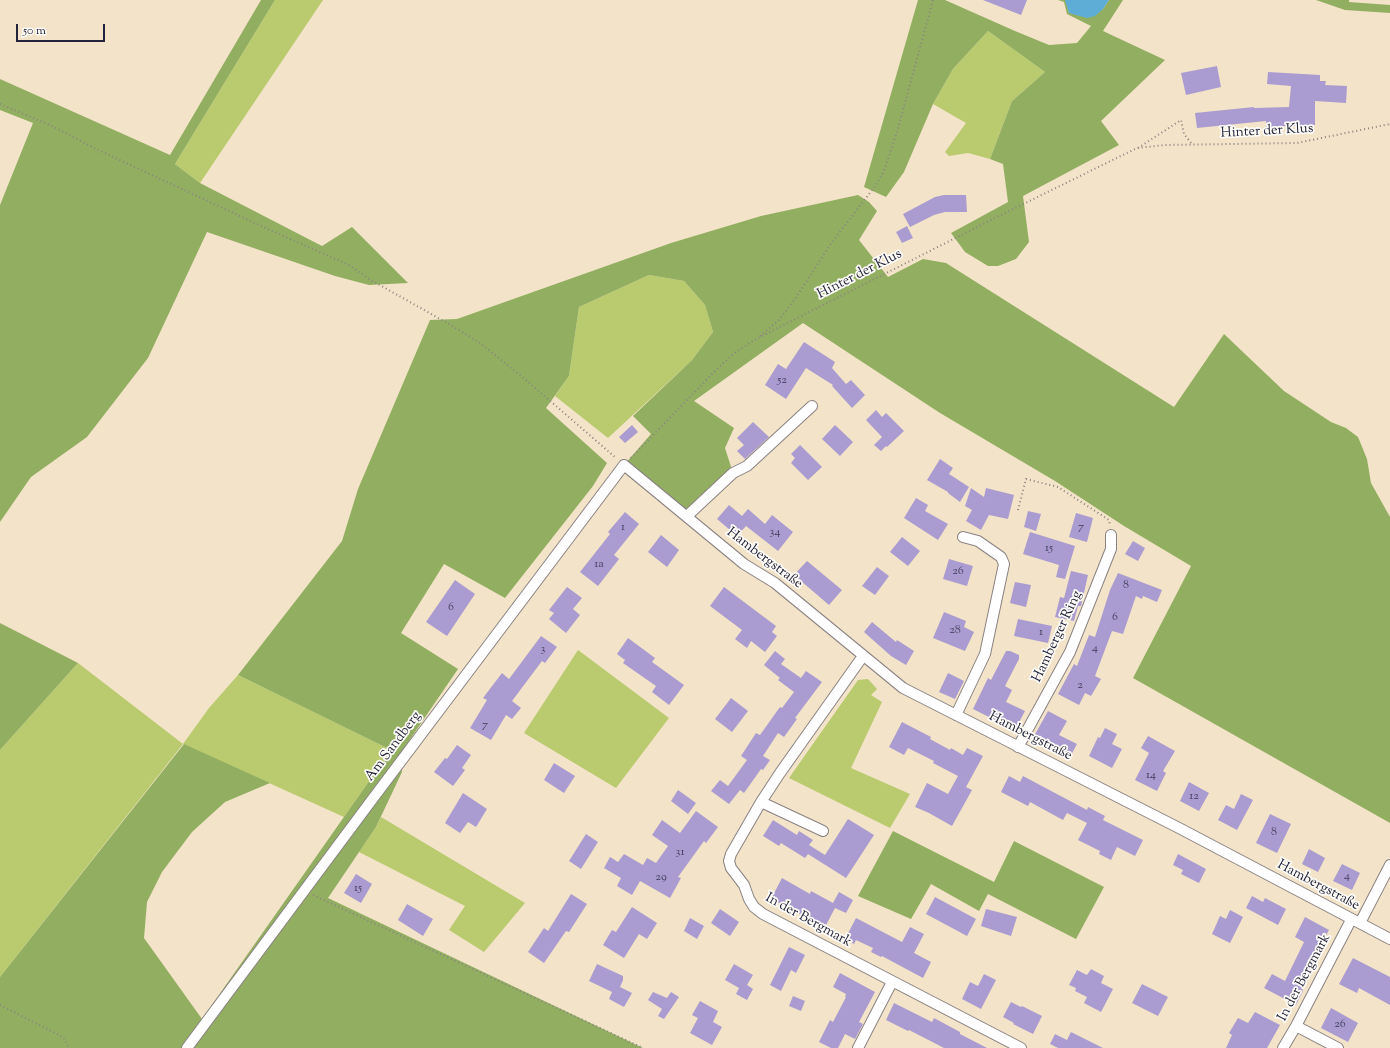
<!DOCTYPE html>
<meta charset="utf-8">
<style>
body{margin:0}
#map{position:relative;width:1390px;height:1048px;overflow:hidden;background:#f3e3c8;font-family:"Sorts Mill Goudy",serif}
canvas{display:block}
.scale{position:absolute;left:16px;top:24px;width:89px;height:18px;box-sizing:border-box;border:2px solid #22223b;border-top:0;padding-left:5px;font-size:12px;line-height:14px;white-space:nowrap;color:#22223b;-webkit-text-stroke:3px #fdfcf7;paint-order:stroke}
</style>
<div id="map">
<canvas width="1390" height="1048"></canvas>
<div class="scale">50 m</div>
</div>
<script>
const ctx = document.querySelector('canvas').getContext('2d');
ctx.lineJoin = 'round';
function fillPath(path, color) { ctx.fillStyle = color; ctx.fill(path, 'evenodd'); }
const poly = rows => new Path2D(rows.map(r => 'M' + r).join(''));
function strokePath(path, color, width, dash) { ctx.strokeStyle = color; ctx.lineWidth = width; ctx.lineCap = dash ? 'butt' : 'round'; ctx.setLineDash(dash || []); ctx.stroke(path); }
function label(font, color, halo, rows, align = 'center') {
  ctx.font = font + ' "Sorts Mill Goudy",serif'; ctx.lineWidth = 3.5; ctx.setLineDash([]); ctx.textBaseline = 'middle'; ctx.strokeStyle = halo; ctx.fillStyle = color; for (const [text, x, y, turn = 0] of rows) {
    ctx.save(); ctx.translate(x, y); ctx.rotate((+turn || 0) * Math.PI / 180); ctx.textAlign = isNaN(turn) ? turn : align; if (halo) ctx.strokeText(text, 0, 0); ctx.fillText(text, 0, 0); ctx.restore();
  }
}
fillPath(poly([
 [275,0,323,0,200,183,175,164],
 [988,31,1045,72,1012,101,990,159,968,153,949,156,945,152,966,123,933,104,953,69],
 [649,275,684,281,705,305,713,332,692,360,608,438,555,396,569,376,579,307],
 [578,650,669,718,616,788,524,733],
 [78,663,183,744,209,708,238,675,391,750,344,817,183,744,0,977,0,750],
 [868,679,877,689,871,695,882,702,851,768,910,794,890,828,789,778,858,680],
 [381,817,525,903,484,952,449,930,465,906,359,852,376,827]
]), '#b9cb6e');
fillPath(poly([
 [261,0,275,0,175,164,200,183,322,246,352,227,408,283,369,285,335,276,207,232,148,358,87,437,31,477,0,522,0,205,33,123,0,110,0,79,170,155],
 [918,0,945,0,1015,31,1049,45,1077,43,1091,26,1067,14,1064,2,1058,0,1066,0,1069,13,1103,9,1109,0,1123,0,1103,31,1165,60,1101,121,1119,145,1023,196,1029,242,1016,259,998,266,988,266,965,252,951,233,1008,202,1003,164,990,159,1012,101,1045,72,988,31,953,69,933,104,904,172,886,197,864,187],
 [1316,0,1349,0,1349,2,1390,5,1390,13,1345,10],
 [858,195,869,202,877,211,859,240,888,277,923,259,946,263,1174,407,1224,334,1284,391,1331,422,1346,428,1358,437,1367,459,1371,483,1390,517,1390,823,1133,678,1191,566,1124,526,1055,481,940,413,803,323,694,401,734,428,725,448,733,473,687,516,624,465,651,434,633,416,692,360,713,332,705,305,684,281,649,275,579,307,569,376,546,408,607,463,593,486,505,598,444,564,401,633,458,669,400,754,402,772,376,827,328,898,643,1048,0,1048,0,977,184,744,270,783,225,802,192,832,162,872,147,902,144,938,202,1019,391,750,238,675,342,541,358,489,430,320,457,319,671,243,761,216],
 [0,623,78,663,0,750],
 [893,831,994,882,1014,841,1104,887,1076,939,988,894,979,911,931,884,911,919,858,896]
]), '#92af61');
fillPath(poly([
 [1065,0,1109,0,1103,9,1095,16,1087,18,1069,13]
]), '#5dadd7');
fillPath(poly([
 [983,0,1027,0,1021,15],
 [1217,66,1221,87,1186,95,1181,73],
 [1268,72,1320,75,1320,81,1326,81,1325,85,1347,86,1346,103,1315,101,1315,125,1266,127,1266,121,1197,128,1195,113,1254,107,1254,108,1289,107,1291,86,1267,84],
 [944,195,966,195,967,212,945,212,934,215,910,227,903,214,935,197],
 [907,226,913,238,902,243,896,232],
 [804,342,835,362,832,368,846,384,851,380,865,395,852,408,832,386,833,385,806,368,786,399,765,385,778,364,786,369],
 [876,410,882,417,886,413,904,431,887,447,886,446,881,451,874,445,882,437,866,420],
 [753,422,769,437,745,459,737,451,744,445,737,438],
 [632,425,638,432,625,443,619,437],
 [835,425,853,442,840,456,822,439],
 [800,445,822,467,808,480,791,463,795,458,791,454],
 [940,459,953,468,949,474,969,487,960,502,948,493,948,492,927,480],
 [971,488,984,497,986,488,1014,495,1008,519,989,515,981,530,966,521,972,510,965,506],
 [916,498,928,505,925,511,948,524,938,540,904,518],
 [729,505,742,516,748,509,765,524,772,515,793,532,778,551,746,526,737,536,717,519],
 [1028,511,1041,514,1036,531,1024,527],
 [625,512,639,524,614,555,619,559,598,586,580,572,610,534,608,532],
 [1076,513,1093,518,1087,542,1069,537],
 [1030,532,1075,546,1065,579,1056,577,1059,565,1023,554],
 [661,535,679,550,667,567,648,552],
 [902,537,920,551,908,566,890,552],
 [1133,541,1145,548,1138,561,1125,554],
 [949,559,973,566,967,586,943,579],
 [807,561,842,590,829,605,794,575],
 [877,567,889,576,875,595,862,586],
 [1071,571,1088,575,1081,606,1078,606,1074,621,1055,617,1060,597,1064,598],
 [1118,573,1162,590,1157,602,1143,596,1142,599,1136,596,1123,634,1112,631,1095,676,1101,679,1091,696,1085,693,1079,705,1058,694,1074,664,1077,666,1089,635,1095,637,1110,590],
 [455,580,475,594,447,636,426,622],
 [1015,582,1031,585,1026,607,1010,603],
 [567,587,582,598,573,609,580,615,566,633,549,619,554,613,549,610],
 [724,587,776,626,772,632,777,636,765,652,751,641,747,648,735,639,742,630,710,606],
 [944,612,966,621,964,627,974,632,965,651,933,638],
 [1018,619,1052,626,1048,643,1014,636],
 [872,622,896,642,897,640,914,651,906,665,891,656,864,632],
 [541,636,557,647,545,663,542,661,512,701,521,708,512,719,506,715,491,740,470,728,487,700,483,698,502,673,509,679],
 [628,638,655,658,652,662,684,685,669,705,652,692,656,686,623,663,625,660,617,654],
 [775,651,785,659,781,664,801,678,806,671,822,682,795,718,797,719,784,737,778,733,763,756,770,760,763,770,761,769,744,793,740,790,729,804,711,791,720,780,728,786,747,760,741,756,756,733,760,735,780,707,782,708,794,692,778,680,780,678,764,665],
 [1006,651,1010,651,1019,655,1019,659,1005,686,1012,690,1006,702,1025,711,1015,730,973,709,988,678,991,680],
 [948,673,964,681,955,699,939,692],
 [731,698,748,711,732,732,715,719],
 [1048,711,1067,721,1059,735,1077,744,1069,759,1033,738],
 [902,722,931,737,930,739,950,750,951,748,963,755,967,748,983,756,966,787,972,790,952,826,929,813,915,807,927,783,948,794,958,776,933,763,934,761,908,748,904,755,889,747],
 [1105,728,1117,734,1112,744,1122,749,1112,768,1089,756,1098,737,1100,738],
 [1148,736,1175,751,1163,771,1166,773,1157,791,1135,780,1149,753,1141,748],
 [457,745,471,755,462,768,465,770,453,786,434,772,445,758,447,759],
 [554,763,575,776,564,793,544,780],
 [1009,776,1020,782,1023,776,1087,810,1088,807,1105,816,1103,820,1143,840,1135,856,1117,847,1111,860,1099,854,1100,851,1078,840,1087,823,1067,813,1063,820,1030,802,1028,806,1001,792],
 [1189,782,1209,793,1199,811,1180,801],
 [678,790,696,803,688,814,671,801],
 [463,793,487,809,476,827,468,822,460,833,445,823],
 [1241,794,1253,800,1237,830,1218,820,1226,805,1234,809],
 [696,811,718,827,706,843,704,841,678,877,681,878,670,898,640,881,632,895,617,886,621,878,604,868,610,857,618,862,624,854,643,865,647,858,656,863,668,846,652,835,662,820,680,833],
 [1270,814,1291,824,1277,853,1256,843],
 [848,819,874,835,846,878,808,854,805,858,781,843,779,846,763,836,773,820,797,835,799,831,813,840,809,845,825,855],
 [586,834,598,842,581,869,569,861],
 [1309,849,1325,858,1318,872,1302,864],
 [1178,854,1206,869,1199,883,1181,874,1183,870,1173,865],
 [1342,864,1360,873,1352,890,1333,881],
 [356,874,372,884,361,903,344,893],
 [782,878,810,894,811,891,833,903,839,892,853,900,846,913,835,908,825,927,771,899],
 [571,894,587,904,569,932,566,931,544,963,528,952,544,928,548,931],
 [1252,896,1263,902,1265,898,1286,909,1278,925,1246,908],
 [935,897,976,919,967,936,926,914],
 [407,904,433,919,423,936,398,920],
 [632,907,657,923,647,939,639,934,624,958,603,945,612,930,616,932],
 [720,909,739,922,730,936,711,923],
 [986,909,1017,917,1011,936,981,926],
 [1230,910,1243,917,1230,943,1212,934,1220,916,1226,919],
 [1305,917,1329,930,1314,957,1317,959,1302,991,1303,991,1296,1005,1264,988,1272,974,1285,981,1304,942,1295,937],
 [690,918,704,926,697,939,684,931],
 [856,918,902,942,910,927,924,934,914,953,931,962,923,978,882,956,881,957,871,952,873,948,856,940,854,944,845,939],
 [789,947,805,955,796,973,791,970,781,991,770,985],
 [1353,958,1390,977,1390,1005,1359,988,1357,993,1339,984],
 [597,964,623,976,623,980,620,987,632,993,624,1007,609,999,612,992,589,981],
 [734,964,753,975,747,985,753,989,747,1000,736,994,739,988,725,980],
 [1091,969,1104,976,1101,983,1113,989,1101,1012,1084,1003,1087,997,1075,991,1076,988,1069,985,1077,970,1087,975],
 [840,973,875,992,859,1022,863,1024,855,1039,845,1034,838,1048,831,1048,819,1042,830,1020,833,1022,846,997,845,997,846,994,833,987],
 [984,974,996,980,981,1009,962,999,970,982,978,986],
 [1142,984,1168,997,1158,1016,1132,1003],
 [653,992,667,998,671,992,679,997,664,1019,658,1016,662,1009,648,1000],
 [793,996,805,1001,801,1011,789,1006],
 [700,1001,718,1011,713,1022,722,1027,712,1045,690,1033,698,1018,692,1015],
 [1011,1002,1021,1007,1022,1006,1042,1016,1033,1034,1013,1024,1014,1023,1003,1017],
 [894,1003,932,1022,934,1018,960,1032,960,1034,987,1048,944,1048,909,1030,908,1031,886,1020],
 [1331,1008,1358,1023,1348,1042,1321,1028],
 [1255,1012,1280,1025,1267,1048,1226,1048,1232,1035,1229,1033,1238,1018,1248,1023],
 [1071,1032,1103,1048,1058,1048,1050,1044,1055,1034,1067,1040]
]), '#aa9cd0');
const minor = poly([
 [687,516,733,473,747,466,812,406],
 [863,656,780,773,761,802,731,854,729,861,731,868,744,885,749,899,754,907,763,914,1021,1048],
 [956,715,985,654,1004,564,1001,557,978,541,963,537],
 [1018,747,1070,652,1111,549,1111,535],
 [761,802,823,831],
 [1360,923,1390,865],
 [1296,1026,1338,1048],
 [187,1048,371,801,624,465,744,564,775,583,903,688,1179,828,1390,939],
 [858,1048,892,982],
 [1283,1048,1296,1026,1351,920]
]);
strokePath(minor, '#8a8282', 12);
strokePath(poly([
 [0,104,52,126,96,149,270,230,349,265,369,279,449,324,480,343,526,380,616,458],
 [1138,148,1181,120,1184,134,1192,144],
 [760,336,779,320,795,299,832,242,876,185,884,171,897,132,933,0],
 [631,458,713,373,733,354,756,339,997,217,1137,148,1165,145,1297,143,1390,124],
 [1018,510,1026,479,1058,487,1109,520,1110,525],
 [313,895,643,1048],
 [0,1005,63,1037,69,1048]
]), '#8a8282', 2, [1, 3]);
strokePath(minor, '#fff', 10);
label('12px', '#444060', null, [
 ["52",782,381],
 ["1",623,528],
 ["7",1081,528],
 ["34",775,533],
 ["15",1049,549],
 ["1a",599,565],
 ["26",958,572],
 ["8",1126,586],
 ["6",451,608],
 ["6",1115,618],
 ["28",955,631],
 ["1",1041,633],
 ["4",1095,649],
 ["3",543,650],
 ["2",1080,686],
 ["7",485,726],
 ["14",1151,776],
 ["12",1194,797],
 ["8",1274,833],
 ["31",680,853],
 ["4",1347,877],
 ["29",661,878],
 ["15",358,889],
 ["26",1340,1025]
]);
label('14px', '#22223b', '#fdfcf7', [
 ["Hinter der Klus",1267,132,-3],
 ["Hinter der Klus",860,275,-27],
 ["Hambergstraße",764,559,37],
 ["Hamberger Ring",1058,637,-65],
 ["Hambergstraße",1030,737,27],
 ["Am Sandberg",394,747,-53],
 ["Hambergstraße",1318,886,28],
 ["In der Bergmark",808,921,29],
 ["In der Bergmark",1305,978,-62]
]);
</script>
